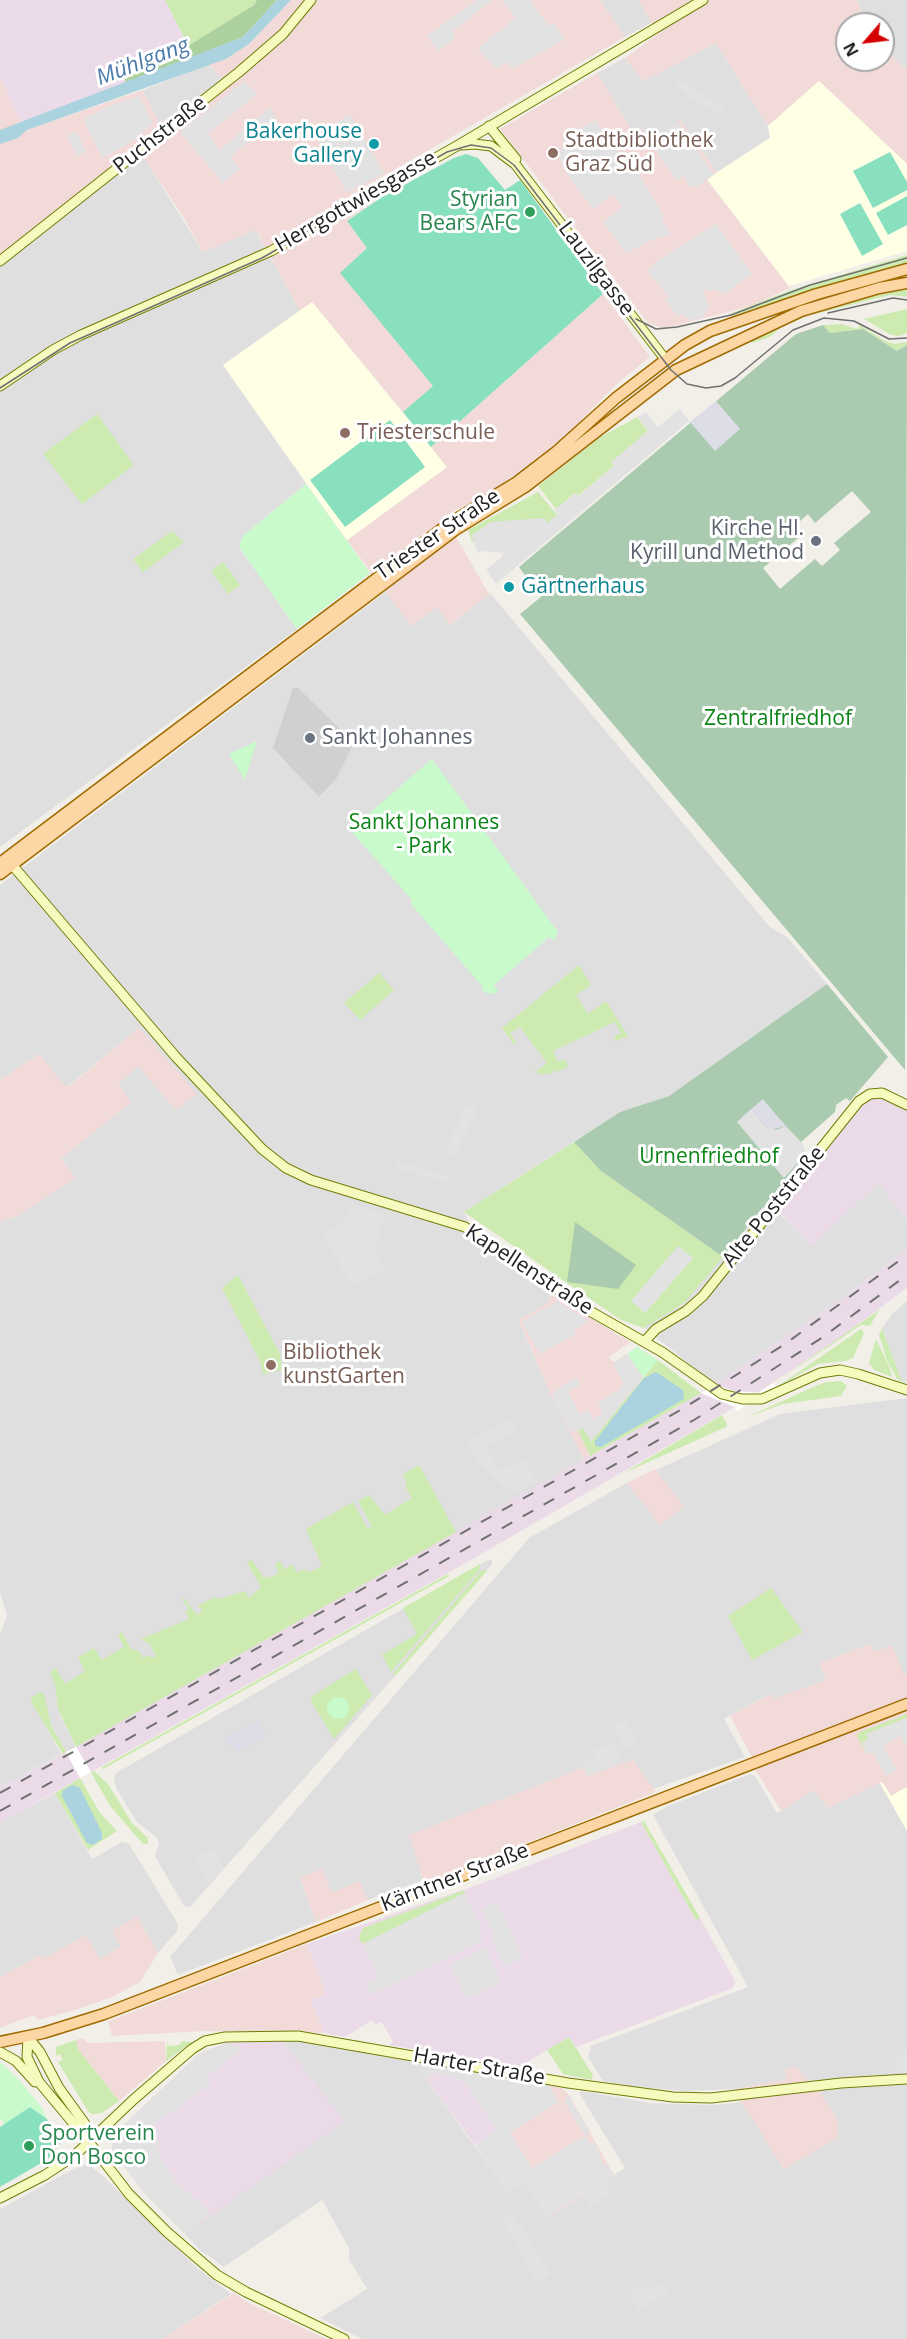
<!DOCTYPE html>
<meta charset="utf-8">
<style>
body{margin:0}
#map{position:relative;width:907px;height:2339px;overflow:hidden;background:#f2efe9;font-family:"Open Sans",sans-serif}
canvas{display:block}
.north{position:absolute;left:835px;top:12px;width:60px;height:60px;box-sizing:border-box;background:#fff;border:2px solid #a7a7a7;border-radius:50%;rotate:242deg;font-size:16px;font-weight:700;line-height:24px;text-align:center;color:#222}
.north::after{content:'';display:block;margin:auto;width:21px;height:27px;background:#d40000;clip-path:polygon(50% 0,100% 100%,50% 72%,0 100%)}
</style>
<div id="map">
<canvas width="907" height="2339"></canvas>
<div class="north">N</div>
</div>
<script>
const ctx = document.querySelector('canvas').getContext('2d');
ctx.lineJoin = 'round';
function fillPath(path, color) { ctx.fillStyle = color; ctx.fill(path, 'evenodd'); }
const poly = rows => new Path2D(rows.map(r => 'M' + r).join(''));
function strokePath(path, color, width, dash) { ctx.strokeStyle = color; ctx.lineWidth = width; ctx.lineCap = dash ? 'butt' : 'round'; ctx.setLineDash(dash || []); ctx.stroke(path); }
function label(font, color, halo, rows, align = 'center') {
  ctx.font = font + ' "Open Sans",sans-serif'; ctx.lineWidth = 6; ctx.setLineDash([]); ctx.textBaseline = 'middle'; ctx.strokeStyle = halo; ctx.fillStyle = color; for (const [text, x, y, turn = 0] of rows) {
    ctx.save(); ctx.translate(x, y); ctx.rotate((+turn || 0) * Math.PI / 180); ctx.textAlign = isNaN(turn) ? turn : align; if (halo) ctx.strokeText(text, 0, 0); ctx.fillText(text, 0, 0); ctx.restore();
  }
}
fillPath(poly([
 [600,0,639,0,652,22,625,37],
 [856,0,907,0,907,70,883,47,883,24,869,24],
 [716,43,768,126,770,138,717,172,680,120,652,145,633,133,597,73,625,58,644,81],
 [209,64,222,79,193,102,159,123,143,90],
 [144,158,203,252,255,229,300,311,223,365,306,484,243,536,239,547,297,629,0,847,0,260,119,161],
 [387,591,411,626,437,607,451,625,490,593,770,927,786,936,827,984,669,1096,620,1112,464,1212,479,1243,551,1296,548,1303,519,1321,553,1400,584,1460,85,1741,56,1694,60,1715,76,1747,66,1752,51,1725,40,1693,31,1698,61,1754,0,1788,0,1635,7,1615,0,1592,0,1222,17,1216,75,1178,61,1158,130,1103,118,1084,138,1066,176,1110,139,1028,66,1088,39,1054,0,1080,0,885],
 [354,743,319,797,293,768],
 [878,1183,907,1219,907,1249,842,1299,733,1373,715,1384,644,1328,684,1303,767,1201,812,1246],
 [907,1301,907,1383,902,1382,882,1328,893,1313],
 [907,1398,907,1674,904,1675,875,1652,870,1644,820,1663,826,1680,774,1700,770,1694,724,1719,745,1757,653,1789,633,1760,587,1776,583,1768,410,1835,423,1880,368,1900,360,1882,332,1893,322,1869,300,1877,316,1922,178,1975,170,1957,529,1538,625,1484,780,1414],
 [488,1560,492,1560,492,1564,395,1676,190,1907,184,1906,155,1856,159,1843,156,1837,137,1822,116,1788,114,1780,116,1773],
 [750,1774,755,1776,777,1813,814,1790,828,1808,880,1783,907,1831,907,2339,362,2339,320,2318,367,2289,349,2259,349,2248,322,2200,224,2267,200,2250,185,2234,210,2214,281,2040,305,2042,414,2062,507,2191,526,2183,548,2218,625,2168,579,2093,581,2091,650,2103,714,2105,744,2102,784,2168,838,2137,810,2081,787,2075,784,2080,733,2089,685,2091,631,2086,603,2081,588,2057,591,2046,748,1987,653,1815,668,1806],
 [55,1793,92,1859,122,1842,129,1844,178,1924,177,1931,158,1953,137,1917,121,1947,99,1960,86,1936,43,1960,41,1955,0,1977,0,1823],
 [81,2165,89,2165,103,2176,195,2266,231,2294,162,2339,0,2339,0,2209]
]), '#e0dfdf');
fillPath(poly([
 [291,0,600,0,625,37,349,196,382,197,347,220,367,248,341,273,433,386,403,412,312,302,300,311,256,230,203,252,184,218,144,158,119,161,0,260,0,77,21,123,27,130,143,90,159,123,193,102,222,79,209,64,226,59,249,44],
 [639,0,856,0,869,24,847,24,847,60,883,60,883,47,907,70,907,164,819,81,768,126,716,43,644,81,625,58,658,34],
 [597,73,633,133,642,130,652,145,680,120,717,172,707,180,790,288,751,306,677,325,663,328,648,323,500,129],
 [603,294,650,357,621,380,564,437,544,453,486,496,455,510,445,518,489,594,450,625,437,607,411,626,347,540,446,468,431,447],
 [139,1028,197,1094,176,1110,138,1066,118,1084,131,1102,61,1158,75,1178,17,1216,0,1222,0,1080,39,1054,67,1088],
 [552,1295,630,1342,609,1357,613,1362,627,1354,643,1377,587,1452,590,1456,584,1460,553,1400,519,1320,548,1303],
 [655,1469,684,1507,660,1525,627,1483],
 [871,1644,875,1652,892,1645,904,1675,907,1674,907,1787,891,1796,882,1782,828,1808,814,1790,781,1811,752,1764,751,1756,730,1716,771,1694,774,1699,826,1680,820,1663],
 [633,1760,656,1792,424,1883,409,1835,583,1768,587,1776],
 [322,1869,332,1893,360,1881,368,1900,316,1922,300,1877],
 [137,1917,158,1953,140,1982,112,1997,81,2008,38,2020,34,2015,0,2028,0,1977,41,1955,44,1959,86,1935,100,1959,121,1947,112,1930],
 [307,1944,326,1994,311,2000,324,2033,205,2031,112,2036,108,2022,117,2018],
 [82,2038,88,2043,165,2041,166,2061,119,2101,78,2049,76,2040],
 [796,2067,810,2081,814,2081,838,2121,838,2137,784,2169,733,2089,784,2080,787,2075,784,2070],
 [475,2073,562,2088,569,2095,614,2175,548,2218,526,2183,507,2192,475,2145,504,2126],
 [234,2293,247,2302,327,2339,162,2339]
]), '#f2dad9');
fillPath(poly([
 [0,0,165,0,188,46,124,76,126,83,21,123,0,77],
 [875,1096,907,1109,907,1219,878,1183,812,1246,777,1210,863,1104],
 [907,1249,907,1288,834,1342,758,1392,733,1391,715,1384,842,1299],
 [701,1393,735,1407,464,1564,91,1772,76,1747,81,1743],
 [66,1752,80,1778,0,1823,0,1788],
 [641,1822,696,1920,700,1918,735,1981,733,1988,576,2047,569,2037,519,2067,389,2045,393,2042,387,2031,381,2022,375,2025,372,2020,345,2037,324,2033,311,2000,326,1994,307,1944,491,1880],
 [281,2040,345,2121,185,2234,143,2192,112,2150,112,2140,118,2130,200,2053,227,2043],
 [414,2062,475,2073,504,2126,475,2145]
]), '#ebdbe8');
fillPath(poly([
 [819,81,907,164,907,251,789,286,707,179,770,138,768,126],
 [312,302,447,467,347,540,223,365],
 [882,1782,891,1796,907,1787,907,1831,880,1783]
]), '#ffffe5');
fillPath(poly([
 [293,688,298,688,354,743,336,779,319,797,273,748]
]), '#d0d0d0');
fillPath(poly([
 [165,0,257,0,254,5,188,46],
 [907,255,907,265,794,296,733,319,730,314,791,290],
 [907,288,907,297,890,295,807,316,780,328,770,337,752,343,750,340,811,312,855,297],
 [907,309,907,333,899,336,891,335,864,319],
 [842,324,857,329,860,325,885,341,895,344,907,342,907,345,897,351,863,329,830,333,823,325],
 [97,414,134,465,82,504,43,454],
 [637,417,648,431,612,462,614,466,578,496,575,493,556,509,538,486,599,438],
 [538,492,557,515,547,524,472,542,468,530],
 [172,531,184,542,143,572,133,559],
 [223,562,240,585,228,594,211,571],
 [579,965,591,985,576,995,588,1014,606,1001,628,1036,616,1041,614,1036,621,1033,615,1022,553,1051,558,1062,565,1059,568,1067,556,1072,554,1070,550,1074,539,1074,529,1064,537,1071,547,1063,520,1027,510,1033,516,1042,514,1044,502,1028],
 [379,973,394,990,360,1020,344,1003],
 [574,1142,601,1171,723,1257,684,1303,644,1328,621,1320,464,1212],
 [678,1247,692,1259,645,1313,631,1301],
 [238,1275,280,1354,282,1370,263,1374,260,1361,222,1288],
 [879,1310,870,1326,861,1325,774,1383],
 [882,1328,902,1382,897,1379,887,1360,879,1335],
 [861,1329,864,1333,853,1358,846,1361,818,1364,777,1387],
 [876,1339,890,1368,892,1377,874,1370,869,1363],
 [658,1360,701,1393,590,1456,578,1430,583,1428,591,1441],
 [841,1381,847,1386,841,1396,783,1404,745,1418,813,1387,826,1382],
 [722,1415,727,1424,726,1427,622,1474],
 [419,1465,456,1532,76,1747,58,1709,55,1683,50,1673,56,1668,65,1684,85,1671,78,1657,94,1648,102,1660,124,1647,118,1635,122,1632,131,1649,139,1651,143,1658,150,1655,152,1658,156,1656,150,1644,141,1639,189,1619,185,1611,189,1609,182,1599,184,1598,197,1615,203,1610,197,1606,215,1597,219,1599,245,1591,249,1598,261,1587,247,1562,252,1560,264,1578,268,1576,270,1578,279,1573,275,1564,280,1561,285,1570,292,1564,297,1573,304,1569,310,1572,322,1566,306,1529,353,1502,367,1528,372,1527,358,1501,369,1495,385,1515,412,1498,405,1486,407,1483,403,1474],
 [480,1564,480,1569,391,1672,382,1655,417,1634,403,1608],
 [486,1570,487,1571,395,1676,393,1674,481,1571],
 [448,1574,449,1576,103,1769,102,1767],
 [771,1588,803,1632,752,1660,728,1616],
 [356,1669,372,1695,334,1739,311,1701,312,1696],
 [40,1692,44,1694,51,1725,66,1752,63,1754,31,1702,31,1698],
 [907,1714,907,1718,866,1734,868,1739,862,1743,867,1755,857,1736,858,1733],
 [94,1771,108,1784,132,1823,148,1838,148,1844,143,1844,110,1806,91,1772],
 [80,1778,100,1813,117,1831,88,1850,55,1793],
 [644,1821,700,1918,696,1920,641,1822],
 [465,1890,463,1894,362,1944,359,1937,363,1928],
 [569,2037,593,2075,592,2080,563,2074,547,2050],
 [76,2040,78,2049,119,2101,102,2113,92,2114,88,2111,58,2062,63,2060,60,2054,56,2056,56,2047],
 [167,2040,168,2046,179,2045,182,2041,192,2042,166,2061]
]), '#cdebb0');
fillPath(poly([
 [257,0,277,0,243,37,126,83,124,77,188,46,254,5]
]), '#add19e');
fillPath(poly([
 [823,325,830,333,863,329,897,351,907,345,905,1070,520,614,541,597,519,567,796,334],
 [852,491,871,512,834,543,840,550,822,566,815,559,780,589,763,568,798,538,791,529,808,514,815,523],
 [827,984,888,1057,850,1101,846,1098,836,1105,835,1112,801,1142,806,1154,723,1257,601,1171,574,1142,620,1112,669,1096],
 [575,1222,636,1265,618,1289,567,1282]
]), '#aacbaf');
fillPath(poly([
 [306,484,370,573,297,629,239,547,243,536],
 [257,741,245,780,229,754],
 [432,759,558,932,554,941,549,937,494,985,498,991,494,994,486,993,482,990,483,987,411,904,412,900,350,830],
 [637,1347,658,1360,643,1377,627,1354],
 '327 1708a11 11 0 1 1 22 0a11 11 0 1 1-22 0Z',
 [0,2062,20,2081,42,2108,47,2119,30,2107,5,2124,0,2118]
]), '#c8facc');
fillPath(poly([
 [890,152,907,182,907,190,873,208,853,171],
 [466,154,478,158,505,190,520,180,603,294,431,447,403,412,433,386,340,273,367,248,347,221,382,197,454,158],
 [907,196,907,225,888,235,876,213],
 [860,203,883,244,862,256,840,214],
 [390,420,425,467,345,527,310,480],
 [30,2107,47,2119,60,2137,60,2144,48,2159,0,2187,0,2127]
]), '#88e0be');
fillPath(poly([
 [476,0,492,0,453,31,455,38,438,51,427,36],
 [502,0,530,0,549,26,554,23,565,39,512,69,507,62,496,69,478,48,516,18],
 [676,77,724,109,721,114,692,99,672,82],
 [244,81,257,94,208,134,220,150,270,107,278,122,258,134,230,157,240,169,223,183,180,132],
 [139,96,153,123,130,143,102,158,83,119,109,106],
 [350,115,384,173,347,193,315,136],
 [596,120,608,141,613,143,619,153,624,150,664,216,661,218,671,235,656,238,626,253,603,222,623,207,613,194,593,209,567,174,557,152,563,148,564,137],
 [678,122,714,175,696,187,694,185,690,187,683,176,676,180,652,145],
 [76,132,86,151,77,156,67,136],
 [716,224,752,274,724,294,714,289,709,292,706,288,703,292,709,305,703,318,690,320,683,314,677,316,665,300,669,297,647,271,660,259],
 [680,409,689,421,496,584,486,570,503,556,503,553,482,551,478,553,471,536,491,522,545,518,547,523,557,515,555,510,576,493,579,496,614,466,611,462,648,431,637,417,646,412,658,427],
 [467,1104,477,1109,454,1158,444,1154],
 [751,1109,765,1126,776,1130,786,1126,801,1142,806,1154,784,1178,737,1122],
 [398,1161,449,1176,447,1183,396,1168],
 [352,1204,385,1214,375,1247,385,1268,351,1285,324,1235,349,1217],
 [678,1246,693,1258,645,1313,631,1301],
 [557,1301,589,1321,574,1330,576,1334,540,1354,522,1322],
 [627,1354,643,1377,591,1442,583,1428,571,1432,553,1400,554,1391,577,1378,580,1385,568,1392,580,1414,588,1410,593,1419,603,1413,598,1403,600,1401,620,1389,619,1387,624,1384,613,1363],
 [512,1418,517,1430,487,1448,500,1469,525,1461,538,1482,513,1494,483,1468,467,1442],
 [907,1718,907,1747,900,1736,883,1746,897,1770,886,1776,873,1753,868,1755,862,1743,868,1739,866,1734],
 [625,1719,638,1740,626,1748,613,1727],
 [613,1743,623,1760,587,1774,583,1761,595,1757,593,1750],
 [212,1848,224,1868,213,1881,208,1882,194,1858],
 [465,1893,482,1928,478,1930,483,1941,371,1995,366,1984,379,1978,362,1944],
 [497,1902,523,1958,504,1967,491,1939,495,1937,482,1909],
 [485,1947,502,1981,467,1999,450,1965],
 [227,2043,244,2049,207,2075,211,2084,149,2128,159,2143,158,2154,177,2183,206,2208,210,2214,185,2234,143,2192,112,2150,112,2140,118,2130,200,2053],
 [907,2050,907,2073,895,2073,894,2059],
 [414,2062,547,2084,559,2102,510,2132,532,2168,585,2136,564,2101,568,2096,590,2131,585,2136,589,2142,596,2144,603,2164,608,2165,614,2175,603,2181,610,2194,590,2206,584,2195,593,2188,547,2217,526,2183,507,2192,475,2145,497,2130,464,2082,458,2078,441,2076,438,2072,426,2079],
 [514,2215,552,2275,538,2283,504,2225,506,2224,503,2219],
 [662,2281,669,2291,639,2310,629,2293,642,2284,647,2290]
]), '#e2e2e2');
fillPath(poly([
 [716,401,740,429,715,451,690,422],
 [763,1099,777,1116,786,1126,770,1130,765,1126,751,1109],
 [258,1722,265,1736,237,1752,232,1744,228,1746,224,1739]
]), '#dddde8');
fillPath(poly([
 [277,0,291,0,249,44,226,59,27,130,18,138,0,144,0,130,243,37],
 [656,1372,683,1390,684,1399,601,1447,595,1446,595,1441,644,1378],
 [73,1785,80,1788,102,1833,102,1839,93,1845,87,1843,62,1796,63,1790]
]), '#aad3df');
fillPath(poly([
 [774,1383,776,1386,737,1411,735,1408,753,1395,735,1407,701,1393,715,1384,733,1391,758,1393],
 [76,1747,91,1772,80,1778,66,1752]
]), '#fff');
const secondary = poly([
 [489,126,516,159],
 [462,145,474,144,491,146,515,164,665,359],
 [0,261,239,72,283,34,311,0],
 [0,386,53,350,81,335,271,251,455,147,703,0],
 [8,860,176,1057,262,1149,286,1168,311,1180,465,1227,588,1310,662,1352,722,1394,742,1399,762,1399,820,1373,840,1370,858,1374,907,1390],
 [644,1342,656,1329,686,1311,703,1296,859,1101,870,1094,882,1093,907,1105],
 [28,2037,27,2057,39,2082,89,2142,129,2194,167,2232,217,2275,246,2292,344,2339],
 [28,2037,40,2052,59,2088,85,2124,89,2142],
 [0,2052,16,2061,35,2082],
 [0,2198,45,2175,74,2156,133,2100,192,2049,205,2041,225,2037,298,2036,568,2083,673,2097,711,2098,841,2083,907,2079]
]);
const primary = poly([
 [0,863,450,523,517,482,556,452,616,398,685,345,710,331,817,294,907,269],
 [0,874,455,530,525,487,676,370,801,311,879,288,907,283],
 [0,2042,43,2033,104,2014,907,1704]
]);
strokePath(secondary, '#707d05', 11);
strokePath(primary, '#a06b00', 13);
strokePath(secondary, '#f7fabf', 9);
strokePath(primary, '#fcd6a4', 10);
strokePath(poly([
 [828,313,893,298,907,300],
 [636,319,656,329,677,327,731,315,810,285,907,258],
 [0,388,70,343,262,258,447,152,471,145,491,148,514,165,671,370,687,384,706,388,721,386,735,378,793,330,824,318,854,321,889,339,907,338]
]), '#707070', 1.5);
strokePath(poly([
 [0,1793,684,1408,785,1344,907,1255],
 [0,1811,694,1420,823,1337,907,1275]
]), '#707070', 2, [12, 12]);
for (const [x, y, r, color] of [
 [374,144,6,"#0f9aa8"],
 [553,153,6,"#8d6e63"],
 [530,212,6,"#2e9e5b"],
 [345,433,6,"#8d6e63"],
 [816,541,6,"#6b7280"],
 [509,587,6,"#0f9aa8"],
 [310,738,6,"#6b7280"],
 [271,1365,6,"#8d6e63"],
 [29,2146,6,"#2e9e5b"]
]) { const dot = new Path2D(); dot.arc(x, y, r, 0, 2 * Math.PI); ctx.fillStyle = color; ctx.fill(dot); strokePath(dot, '#fff', 2); }
label('21px', '#0d838f', '#fff', [
 ["Bakerhouse",362,132],
 ["Gallery",362,156],
 ["Gärtnerhaus",521,587,"left"]
], 'right');
label('21px', '#222', '#fff', [
 ["Puchstraße",160,135,-38],
 ["Herrgottwiesgasse",356,202,-30],
 ["Lauzilgasse",596,269,53],
 ["Triester Straße",438,535,-34],
 ["Alte Poststraße",774,1207,-51],
 ["Kapellenstraße",529,1270,33],
 ["Kärntner Straße",455,1878,-21],
 ["Harter Straße",479,2067,10]
]);
label('21px', '#785e54', '#fff', [
 ["Stadtbibliothek",565,141],
 ["Graz Süd",565,165],
 ["Triesterschule",357,433],
 ["Bibliothek",283,1353],
 ["kunstGarten",283,1377]
], 'left');
label('21px', '#27864d', '#fff', [
 ["Styrian",518,200],
 ["Bears AFC",518,224],
 ["Sportverein",41,2134,"left"],
 ["Don Bosco",41,2158,"left"]
], 'right');
label('21px', '#5b616d', '#fff', [
 ["Kirche Hl.",804,529],
 ["Kyrill und Method",804,553],
 ["Sankt Johannes",322,738,"left"]
], 'right');
label('21px', '#0c8416', '#fff', [
 ["Zentralfriedhof",778,719],
 ["Sankt Johannes",424,823],
 ["- Park",424,847],
 ["Urnenfriedhof",709,1157]
]);
label('italic 22px', '#4a7aab', '#fff', [
 ["Mühlgang",143,62,-21]
]);
</script>
